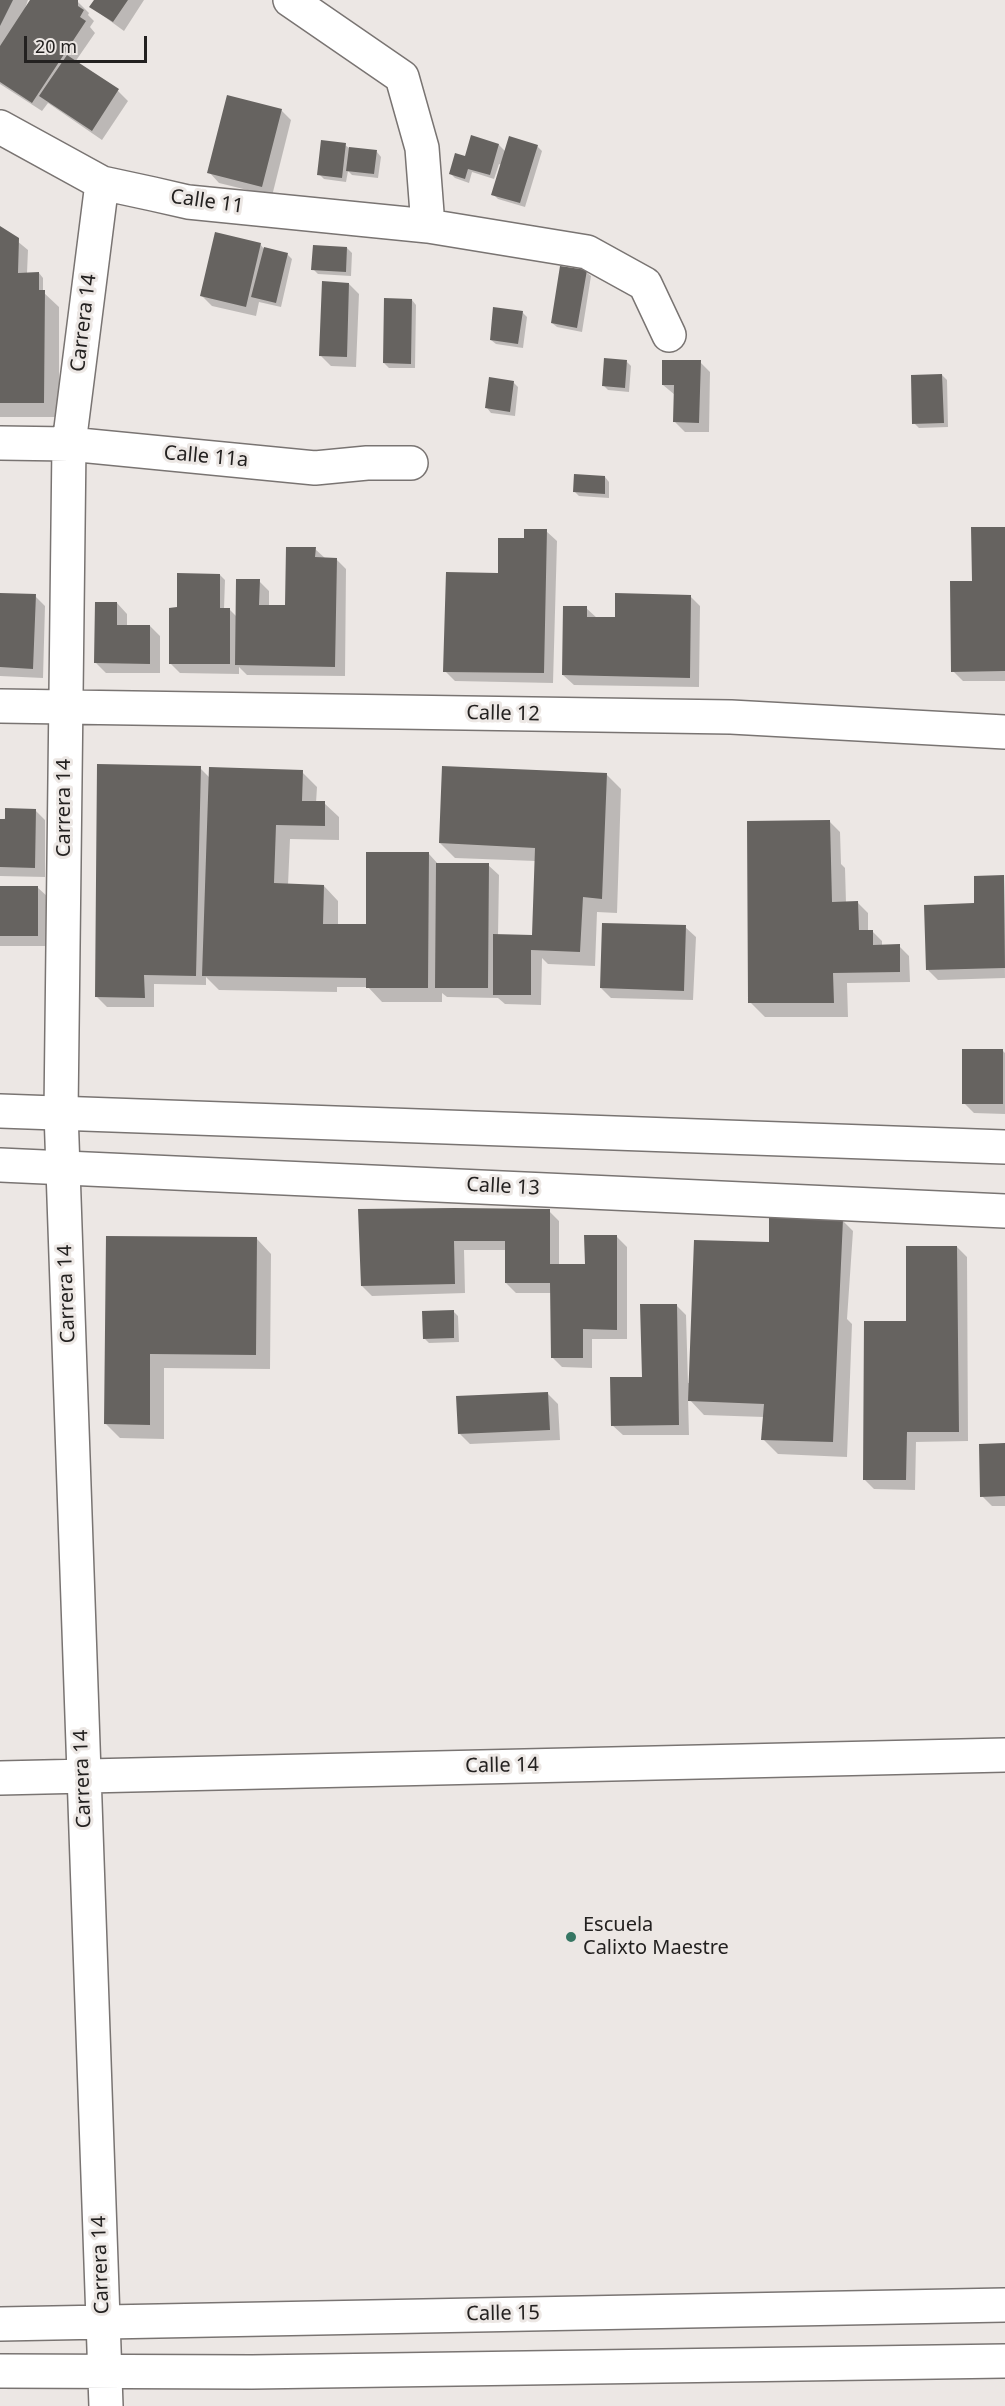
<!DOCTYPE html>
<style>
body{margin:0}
#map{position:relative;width:1005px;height:2406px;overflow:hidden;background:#ece7e4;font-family:"Noto Sans",sans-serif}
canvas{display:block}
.scale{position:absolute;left:24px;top:36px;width:123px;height:27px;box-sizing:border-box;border:3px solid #232120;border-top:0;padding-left:8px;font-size:18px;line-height:21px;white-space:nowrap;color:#232120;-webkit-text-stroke:4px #ece7e4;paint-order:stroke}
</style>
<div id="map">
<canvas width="1005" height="2406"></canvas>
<div class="scale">20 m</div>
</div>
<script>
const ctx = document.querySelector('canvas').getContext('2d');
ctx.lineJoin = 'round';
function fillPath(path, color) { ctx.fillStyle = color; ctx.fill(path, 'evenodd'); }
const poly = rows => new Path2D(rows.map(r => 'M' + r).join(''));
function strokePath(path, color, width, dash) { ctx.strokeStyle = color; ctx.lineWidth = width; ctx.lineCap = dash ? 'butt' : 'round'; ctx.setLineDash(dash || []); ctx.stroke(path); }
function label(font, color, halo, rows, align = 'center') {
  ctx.font = font + ' "Noto Sans",sans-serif'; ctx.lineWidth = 6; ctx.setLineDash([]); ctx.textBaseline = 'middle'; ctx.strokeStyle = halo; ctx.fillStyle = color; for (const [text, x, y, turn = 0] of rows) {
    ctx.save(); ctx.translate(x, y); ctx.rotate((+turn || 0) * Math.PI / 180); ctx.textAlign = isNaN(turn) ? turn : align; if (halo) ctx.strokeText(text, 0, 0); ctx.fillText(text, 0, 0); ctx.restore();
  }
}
fillPath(poly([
 [0,0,28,0,23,14,32,0,76,0,89,13,88,15,94,21,90,27,95,33,75,62,118,91,128,101,102,140,48,103,42,111,0,84],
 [96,0,144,0,124,31,91,7],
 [281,110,291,120,272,196,219,183,209,172],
 [472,137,499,145,506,152,537,146,542,151,525,207,498,199,493,194,502,165,499,164,494,179,472,172,469,183,455,178,450,173,466,158],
 [345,145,349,148,377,152,381,157,378,178,352,175,348,171,346,182,324,179,319,174],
 [0,227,28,250,27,273,39,273,43,278,43,292,59,307,59,417,0,417],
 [260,244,264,249,287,254,292,259,281,307,259,302,256,316,212,306,202,296],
 [347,248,352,253,351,276,318,274,313,269],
 [586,272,591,276,582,332,557,327,552,323],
 [349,284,359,294,356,367,331,366,321,356],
 [412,300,416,305,415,368,389,368,384,363],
 [522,312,527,317,523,348,496,344,491,340],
 [627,362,631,366,629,392,608,390,604,386],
 [700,362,710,372,709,432,685,432,675,422,675,395,663,385],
 [942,375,947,380,948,427,919,428,914,423],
 [513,382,518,387,515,416,491,413,487,408],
 [605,477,609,482,609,498,579,496,574,491],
 [1005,528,1005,681,963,681,953,671,973,583],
 [546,531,557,541,553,683,455,681,445,671,499,574,525,540],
 [315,549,326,559,336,559,346,569,345,676,247,675,239,667,239,674,180,673,170,663,181,609,220,575,225,580,224,609,229,609,237,617,259,581,269,591,269,606,287,606],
 [0,594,35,596,45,606,43,678,0,676],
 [690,596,700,606,699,687,574,685,563,675,586,608,597,618,616,618],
 [117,603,127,614,127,626,150,626,160,636,160,673,106,673,96,663],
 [200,768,210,778,302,772,317,787,316,803,324,803,339,817,339,840,290,839,288,885,324,886,338,901,338,926,365,926,429,854,439,865,488,865,499,875,498,936,533,937,536,861,455,858,440,843,606,774,621,789,617,913,597,912,595,966,548,964,542,958,541,1005,505,1004,498,998,447,997,442,993,442,1002,382,1002,368,987,337,987,337,992,219,990,206,977,206,985,154,984,154,1007,107,1007,97,997],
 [35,810,45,820,45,877,0,876,0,820],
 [830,822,840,832,841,864,845,868,846,903,858,903,868,913,868,931,872,931,882,941,882,946,899,946,909,956,910,982,847,983,848,1017,765,1017,750,1002],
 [1004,877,1005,978,938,980,928,970,976,905],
 [0,887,37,887,48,897,48,946,0,946],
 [685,927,696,937,693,1000,611,998,601,988],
 [1002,1050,1005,1053,1005,1114,974,1113,964,1103],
 [359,1211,549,1211,559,1221,559,1265,586,1265,617,1237,627,1247,627,1339,592,1339,592,1368,562,1367,552,1357,551,1293,516,1293,506,1283,506,1250,464,1250,465,1293,372,1296,362,1286],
 [843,1221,853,1231,847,1319,852,1324,847,1457,778,1454,763,1439,764,1417,704,1415,688,1398,689,1435,623,1435,612,1425,643,1378,676,1305,686,1315,688,1383,690,1383,770,1244],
 [108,1237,257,1239,271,1254,270,1369,164,1368,164,1439,120,1438,105,1423],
 [957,1247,967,1257,968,1441,916,1442,915,1490,874,1489,864,1479,908,1322],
 [453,1311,458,1316,459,1342,429,1343,424,1338],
 [548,1394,558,1404,560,1440,470,1444,460,1434],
 [1005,1445,1005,1506,992,1506,982,1496]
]), '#0003');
fillPath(poly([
 [0,0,13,0,0,26],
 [30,0,78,0,78,6,84,10,80,17,86,21,32,103,0,82,0,46],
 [94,0,128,0,113,22,89,7],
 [67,55,119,89,92,131,39,96],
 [227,95,282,109,262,187,207,173],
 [471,135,499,144,490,175,468,169,465,179,449,174,455,153,465,156],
 [509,136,538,145,520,203,491,195],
 [321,140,346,143,342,178,317,175],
 [349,147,377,150,374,174,346,171],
 [0,226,19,238,18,273,39,272,39,290,45,290,44,403,0,403],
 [215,232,261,243,246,307,200,296],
 [313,245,347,247,346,272,311,270],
 [264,247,288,253,276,303,251,297],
 [560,266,587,270,577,328,551,323],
 [322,281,349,283,347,357,319,356],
 [384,298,412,299,411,364,383,363],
 [493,307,523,311,518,344,490,340],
 [604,358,627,360,625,388,602,386],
 [662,360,701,360,699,423,673,422,674,385,662,385],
 [942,374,944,423,912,424,911,375],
 [489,377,514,381,510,412,485,408],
 [574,474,605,476,605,494,573,492],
 [971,527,1005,527,1005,671,951,672,950,581,972,581],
 [524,529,547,529,544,673,443,672,446,572,498,573,498,538,524,538],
 [286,547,316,547,315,557,337,558,335,667,235,665,236,579,260,579,259,605,285,605],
 [177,573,220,574,220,608,230,608,230,664,169,664,169,608,177,607],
 [0,593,36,594,33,669,0,667],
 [615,593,691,595,690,678,562,675,563,606,587,606,587,617,615,617],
 [95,602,117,602,117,625,150,625,150,664,94,663],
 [97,764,201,766,196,976,144,975,145,998,95,997],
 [442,766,607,773,602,899,583,897,580,952,531,950,531,995,493,995,493,934,532,935,535,848,439,843],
 [209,767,303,770,302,801,325,801,325,826,276,825,274,883,324,885,323,924,366,924,366,852,429,852,428,988,366,988,366,978,202,976],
 [5,808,36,809,35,868,0,867,0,819,5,819],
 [830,820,832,902,858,901,859,930,873,930,873,945,900,944,900,972,833,973,834,1003,748,1003,747,821],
 [436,863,489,863,488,988,435,988],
 [1004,875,1005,968,926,970,924,905,974,903,974,876],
 [0,886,38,886,38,936,0,936],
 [602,923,686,925,684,991,600,988],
 [962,1049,1003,1049,1003,1104,962,1104],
 [455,1208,550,1209,550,1264,585,1264,584,1235,617,1235,617,1330,583,1329,583,1358,551,1358,550,1283,505,1283,505,1241,454,1241,455,1284,361,1286,358,1209],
 [769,1216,843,1219,833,1442,761,1440,764,1404,688,1401,694,1240,769,1242],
 [106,1236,257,1237,256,1355,150,1354,150,1425,104,1424],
 [906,1246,957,1246,959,1432,907,1432,906,1480,863,1480,864,1321,906,1321],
 [640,1304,677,1304,679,1425,611,1426,610,1377,642,1377],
 [454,1310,454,1338,423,1339,422,1311],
 [548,1392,550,1430,458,1434,456,1396],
 [1005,1443,1005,1496,980,1497,979,1444]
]), '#666360');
const minor = poly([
 [290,0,402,77,422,148,428,226],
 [0,127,102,183,153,194,188,202,428,226,587,252,645,284,669,335],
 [102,183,69,444,61,1112,106,2406],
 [0,443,69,444,315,468,367,463,411,463],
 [0,706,731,717,1005,732],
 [0,1778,1005,1755],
 [0,2324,1005,2305],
 [0,2371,252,2372,1005,2361]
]);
const highway = poly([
 [0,1111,1005,1147],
 [0,1165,1005,1211]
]);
strokePath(minor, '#797472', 36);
strokePath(highway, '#797472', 36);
strokePath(minor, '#fff', 33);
strokePath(highway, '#fff', 33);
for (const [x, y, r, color] of [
 [571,1937,6,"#367663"]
]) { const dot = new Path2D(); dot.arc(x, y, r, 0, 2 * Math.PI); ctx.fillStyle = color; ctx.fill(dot); strokePath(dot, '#ece7e4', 2); }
label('20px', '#232120', '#ece7e4', [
 ["Calle 11",207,202,8],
 ["Carrera 14",84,323,-83],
 ["Calle 11a",206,457,5],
 ["Calle 12",503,714,1],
 ["Carrera 14",64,808,-90],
 ["Calle 13",503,1187,3],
 ["Carrera 14",67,1294,-92],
 ["Calle 14",502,1766,-1],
 ["Carrera 14",83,1779,-92],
 ["Carrera 14",101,2265,-92],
 ["Calle 15",503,2314,-1]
]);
label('20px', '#232120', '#ece7e4', [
 ["Escuela",583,1925],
 ["Calixto Maestre",583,1948]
], 'left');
</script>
